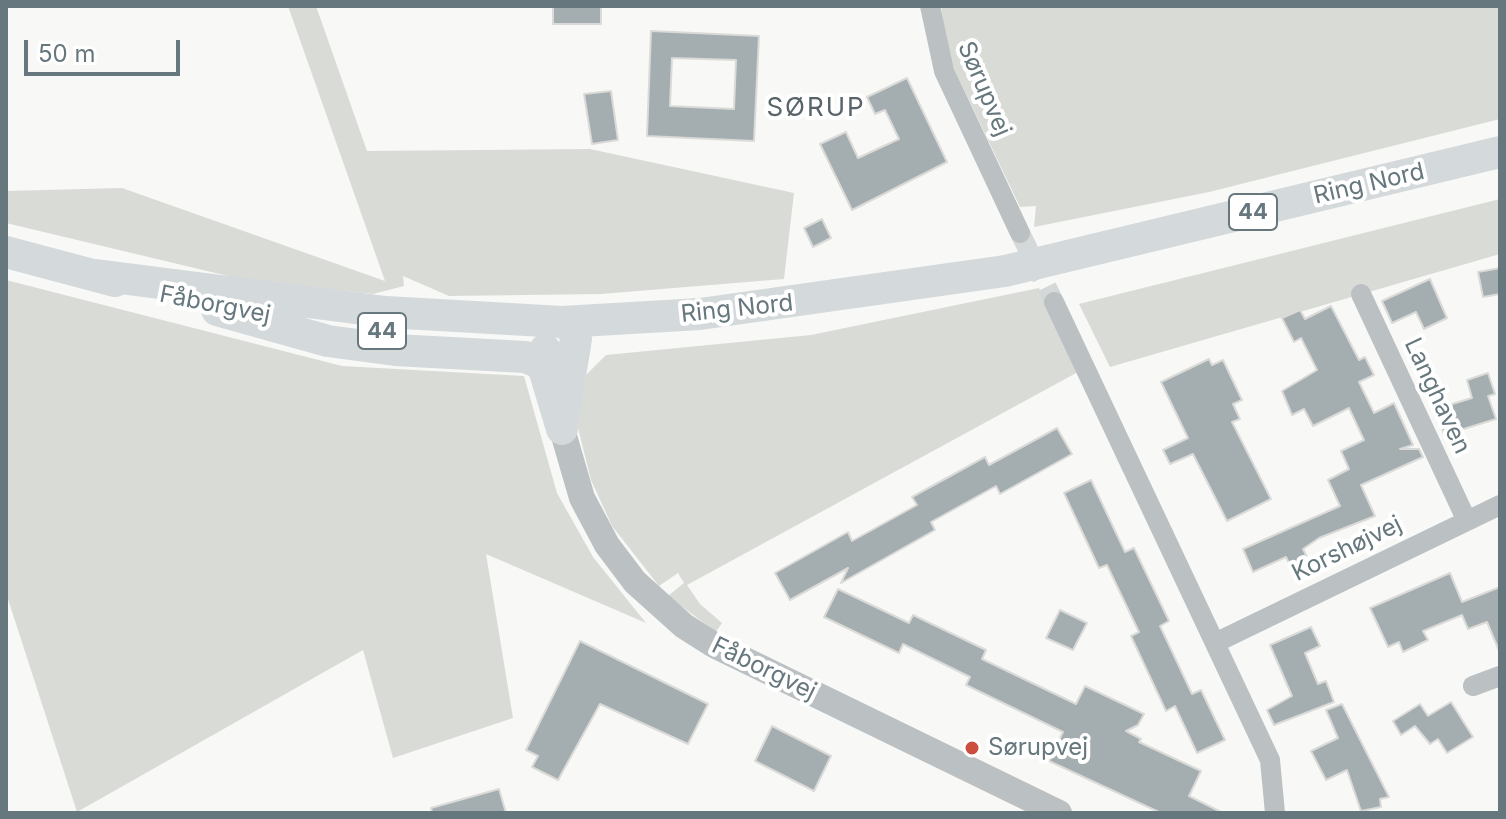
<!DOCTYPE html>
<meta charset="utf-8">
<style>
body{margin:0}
#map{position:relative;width:1506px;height:819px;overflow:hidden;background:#f8f8f6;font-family:Inter,sans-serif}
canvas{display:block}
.frame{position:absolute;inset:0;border:8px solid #66777d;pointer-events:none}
.scale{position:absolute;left:24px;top:40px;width:156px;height:36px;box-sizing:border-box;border:4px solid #66777d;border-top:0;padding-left:10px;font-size:24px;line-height:28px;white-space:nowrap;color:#66777d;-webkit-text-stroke:6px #fff;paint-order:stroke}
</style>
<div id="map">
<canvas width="1506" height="819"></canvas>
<div class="frame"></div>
<div class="scale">50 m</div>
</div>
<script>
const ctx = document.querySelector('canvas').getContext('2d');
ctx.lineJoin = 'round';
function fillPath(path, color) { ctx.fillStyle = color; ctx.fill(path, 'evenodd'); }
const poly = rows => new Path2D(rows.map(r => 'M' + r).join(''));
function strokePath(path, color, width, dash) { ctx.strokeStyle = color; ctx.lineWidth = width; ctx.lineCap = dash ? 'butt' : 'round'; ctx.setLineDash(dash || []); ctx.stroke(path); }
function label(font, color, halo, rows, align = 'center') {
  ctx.font = font + ' Inter,sans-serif'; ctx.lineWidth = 8; ctx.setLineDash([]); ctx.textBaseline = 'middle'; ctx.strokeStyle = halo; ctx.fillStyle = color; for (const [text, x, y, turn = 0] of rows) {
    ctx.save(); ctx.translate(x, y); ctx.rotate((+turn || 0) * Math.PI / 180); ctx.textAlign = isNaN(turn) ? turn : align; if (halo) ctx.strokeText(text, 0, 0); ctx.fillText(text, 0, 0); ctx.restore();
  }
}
fillPath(poly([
 [288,6,316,6,367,151,590,149,794,193,784,279,601,294,449,296,403,276,404,286,373,294,249,281,6,223,6,191,122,188,385,281],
 [941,6,1500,6,1500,119,1209,192,1034,227,1036,206,1020,207,947,54],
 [1500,199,1500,254,1110,367,1079,304],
 [6,280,342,366,524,376,557,493,593,557,646,623,486,554,513,718,393,758,363,650,77,812,6,593],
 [1039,288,1078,372,687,585,700,604,722,623,716,632,668,596,684,583,678,573,659,586,612,526,591,480,577,424,586,375,606,355,811,335]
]), '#d9dcd6');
const building = poly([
 [553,6,601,6,601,24,553,24,553,6],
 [651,31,759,36,754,141,647,136,651,31],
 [672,58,736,60,734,109,670,106,672,58],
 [907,78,947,162,852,210,820,144,846,132,858,158,899,139,885,110,875,114,867,97,907,78],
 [611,91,618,140,592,144,584,94,611,91],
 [822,219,831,238,813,247,804,228,822,219],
 [1500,268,1500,294,1483,297,1478,272,1500,268],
 [1430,279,1447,318,1424,329,1416,312,1392,323,1382,301,1430,279],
 [1331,306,1359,360,1365,357,1374,375,1359,382,1374,413,1394,403,1413,445,1400,449,1419,449,1423,457,1361,485,1375,516,1319,538,1303,549,1312,568,1295,576,1286,557,1253,572,1243,549,1340,506,1328,480,1349,469,1341,451,1364,440,1349,408,1313,426,1304,409,1292,415,1282,391,1317,370,1301,338,1294,342,1282,318,1300,310,1305,319,1331,306],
 [1209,359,1212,365,1223,360,1242,400,1233,404,1240,419,1232,422,1271,499,1227,521,1193,454,1170,464,1163,450,1188,438,1161,382,1209,359],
 [1488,373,1495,394,1488,396,1496,419,1444,435,1436,409,1472,398,1467,380,1488,373],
 [1057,428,1072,454,1000,494,996,486,931,522,935,530,841,583,848,568,790,600,775,573,848,532,852,541,917,505,912,497,985,457,989,465,1057,428],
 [1091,480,1125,552,1134,548,1169,621,1160,626,1192,694,1201,690,1225,740,1197,753,1175,706,1166,711,1131,636,1139,632,1107,565,1099,568,1064,493,1091,480],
 [1450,573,1462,602,1500,587,1500,653,1487,622,1468,629,1462,615,1423,631,1428,640,1403,652,1399,642,1388,647,1370,608,1450,573],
 [838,589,909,623,913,615,986,650,982,659,1076,704,1085,686,1144,714,1138,725,1126,731,1141,739,1139,742,1201,771,1189,796,1223,813,1161,813,1049,761,1063,732,966,685,970,677,903,644,899,653,824,617,838,589],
 [1060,610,1087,623,1073,650,1046,638,1060,610],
 [1311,627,1320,646,1305,653,1318,684,1326,681,1334,702,1274,725,1267,710,1292,696,1270,645,1311,627],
 [580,641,708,704,688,744,600,704,558,780,532,767,538,756,526,750,580,641],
 [1451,702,1473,737,1447,753,1438,739,1430,744,1415,726,1401,735,1393,721,1420,704,1428,716,1451,702],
 [1342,704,1389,797,1380,799,1381,807,1361,811,1347,770,1326,780,1311,751,1338,738,1326,710,1342,704],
 [772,726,831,756,814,791,755,761,772,726],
 [499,789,506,813,432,813,431,808,499,789]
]);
fillPath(building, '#a4adb0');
strokePath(building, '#dadad8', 2);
strokePath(poly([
 [1020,233,1054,302]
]), '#d4d8d8', 20, [20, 10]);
strokePath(poly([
 [930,6,944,71,1020,233],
 [1361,294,1466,519],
 [1054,302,1270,760,1275,813],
 [1217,642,1500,505],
 [1473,686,1500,676]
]), '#bbc1c3', 20);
strokePath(poly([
 [562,429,582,498,607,545,635,582,684,626,714,645,1059,813]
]), '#bbc1c3', 26);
strokePath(poly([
 [6,252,115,281],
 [96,275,386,312,562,322,700,314,1005,271,1500,152],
 [217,310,328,341,395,350,525,357,538,362,544,369],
 [562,322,574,329,576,339,563,418],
 [545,350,544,369,562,429]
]), '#d4d9db', 32);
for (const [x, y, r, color] of [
 [972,748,8,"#cd4e41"]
]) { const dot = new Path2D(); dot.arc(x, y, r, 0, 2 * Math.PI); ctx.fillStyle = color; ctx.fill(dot); strokePath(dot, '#fff', 3); }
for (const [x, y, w] of [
 [1253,212,48],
 [382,331,48]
]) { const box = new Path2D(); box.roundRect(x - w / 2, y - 18, w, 36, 6); ctx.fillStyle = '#fff'; ctx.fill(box); strokePath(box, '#66777d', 2); }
label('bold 22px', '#66777d', null, [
 ["44",1253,212],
 ["44",382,331]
]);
label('24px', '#66777d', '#fff', [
 ["Sørupvej",984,89,67],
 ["Ring Nord",1369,184,-13],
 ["Fåborgvej",215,305,11],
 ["Ring Nord",737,309,-6],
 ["Langhaven",1437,396,65],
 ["Korshøjvej",1347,549,-26],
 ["Fåborgvej",764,669,26]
]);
label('24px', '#66777d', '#fff', [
 ["Sørupvej",988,748]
], 'left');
ctx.letterSpacing = '2px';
label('26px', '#586469', '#fff', [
 ["SØRUP",816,108]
]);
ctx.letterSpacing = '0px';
</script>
